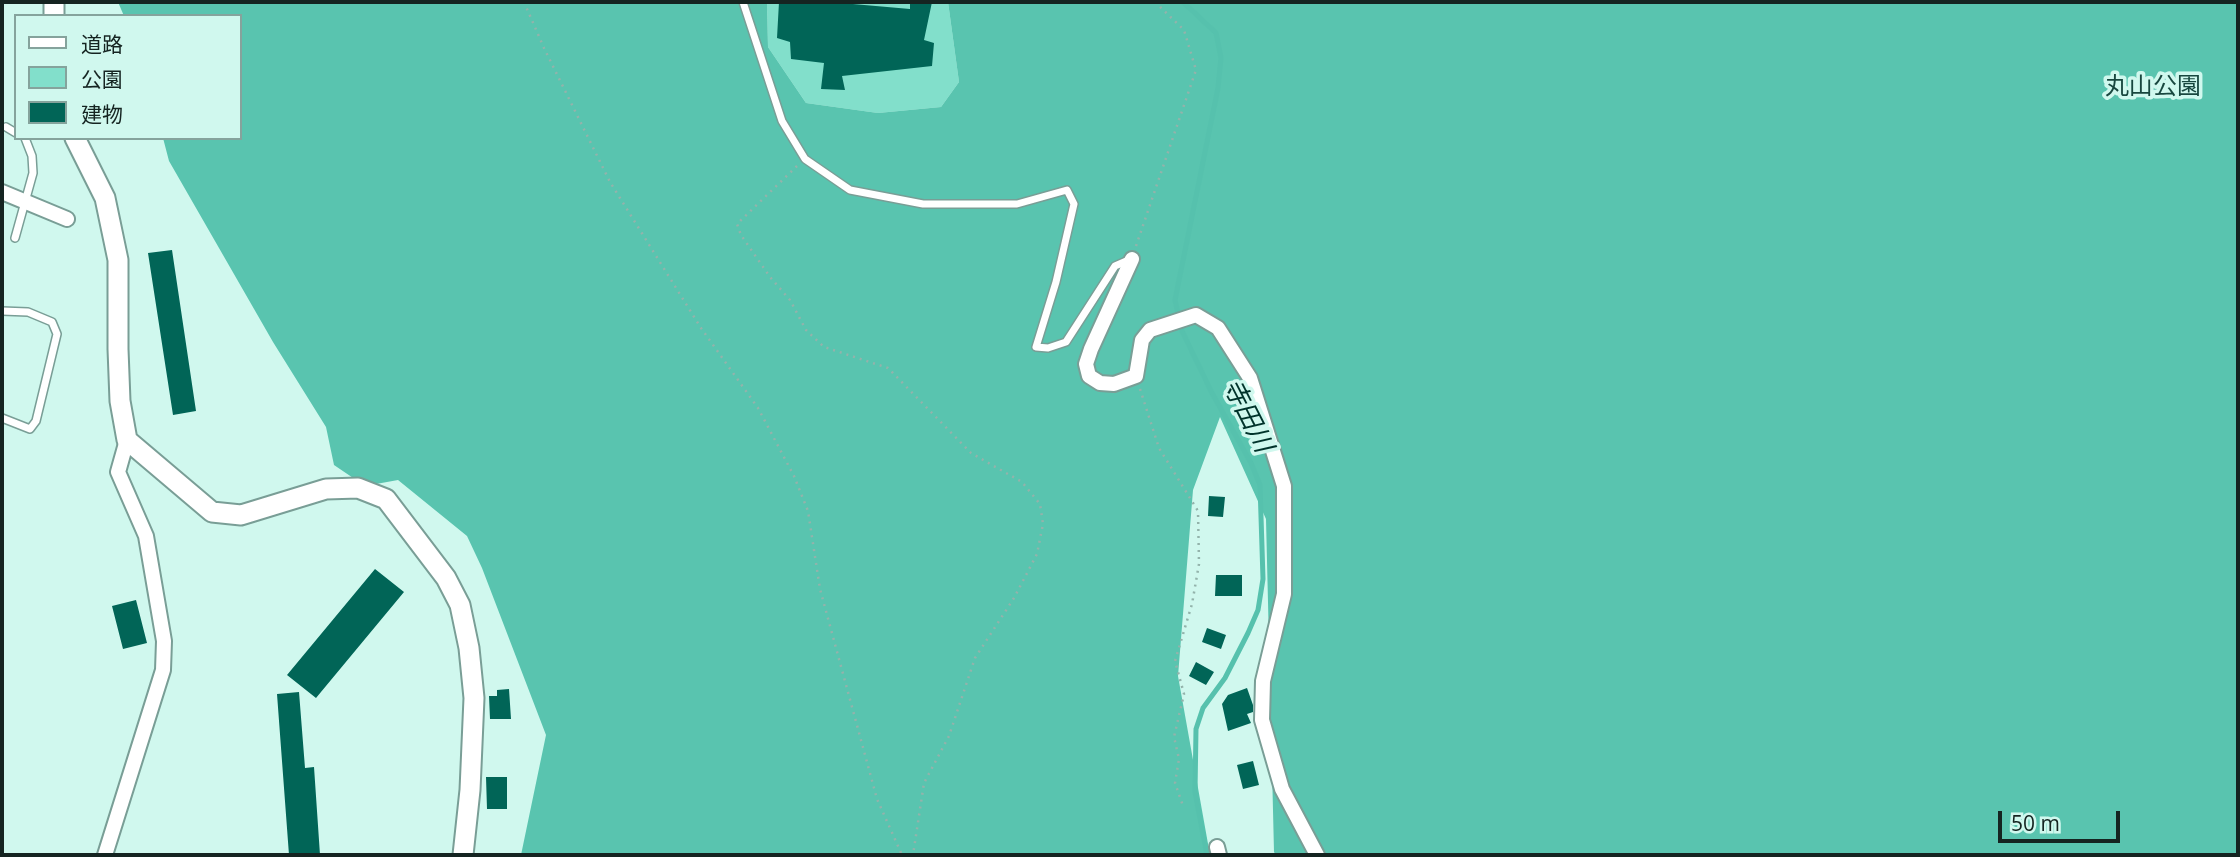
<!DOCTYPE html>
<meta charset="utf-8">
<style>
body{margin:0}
#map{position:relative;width:2240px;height:857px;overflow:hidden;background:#d0f8ee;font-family:"Open Sans","Noto Sans JP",sans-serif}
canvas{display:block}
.frame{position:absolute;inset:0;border:4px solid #152421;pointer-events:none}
.legend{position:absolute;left:14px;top:14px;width:228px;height:126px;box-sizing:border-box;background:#d0f8ee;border:2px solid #85a39c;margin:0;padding:9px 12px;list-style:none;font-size:21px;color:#152421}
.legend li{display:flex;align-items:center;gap:14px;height:35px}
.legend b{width:35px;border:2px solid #85a39c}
.scale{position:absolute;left:1998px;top:811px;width:122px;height:32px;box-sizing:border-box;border:4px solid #152421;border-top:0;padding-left:9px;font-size:21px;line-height:24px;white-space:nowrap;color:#152421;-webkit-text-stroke:5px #d0f8ee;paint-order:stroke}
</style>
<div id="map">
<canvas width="2240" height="857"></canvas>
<div class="frame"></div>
<ul class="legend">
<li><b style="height:9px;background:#fff"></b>道路</li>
<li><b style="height:19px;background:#82dfcb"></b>公園</li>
<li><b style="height:19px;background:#016557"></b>建物</li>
</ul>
<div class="scale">50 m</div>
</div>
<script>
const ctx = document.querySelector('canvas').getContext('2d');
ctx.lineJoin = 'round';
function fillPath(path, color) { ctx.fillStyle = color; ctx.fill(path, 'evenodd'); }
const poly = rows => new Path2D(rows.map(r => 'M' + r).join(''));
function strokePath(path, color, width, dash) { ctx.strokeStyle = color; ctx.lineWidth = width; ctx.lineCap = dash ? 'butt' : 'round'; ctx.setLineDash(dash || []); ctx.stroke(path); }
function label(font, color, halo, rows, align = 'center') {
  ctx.font = font + ' "Open Sans","Noto Sans JP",sans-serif'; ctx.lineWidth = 7; ctx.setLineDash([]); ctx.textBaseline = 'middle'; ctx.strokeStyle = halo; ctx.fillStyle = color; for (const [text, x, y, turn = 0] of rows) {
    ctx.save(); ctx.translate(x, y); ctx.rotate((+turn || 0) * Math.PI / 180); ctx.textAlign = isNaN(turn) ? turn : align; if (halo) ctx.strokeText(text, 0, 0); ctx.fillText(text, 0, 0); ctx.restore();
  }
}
fillPath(poly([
 [767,2,948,2,959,82,941,107,878,113,806,103,768,47]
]), '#82dfcb');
fillPath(poly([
 [118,2,767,2,768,47,806,103,878,113,941,107,959,82,948,2,2238,2,2238,855,1276,855,1274,852,1266,519,1220,417,1193,490,1178,676,1210,855,521,855,546,735,482,568,467,536,398,480,365,486,334,465,326,427,273,342,169,161,163,138,240,138,240,16,124,16]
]), '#59c4af');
strokePath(poly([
 [1183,2,1216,33,1221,58,1218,88,1175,300,1182,331,1212,393,1251,463,1260,485,1263,579,1258,610,1248,633,1225,678,1203,708,1196,729,1195,792,1207,855]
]), '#56c1ad', 5);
fillPath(poly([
 [779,2,830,2,910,9,910,2,932,2,924,40,934,43,932,66,842,76,845,90,821,89,824,63,791,59,790,42,777,38],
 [172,250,196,411,173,415,148,253],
 [1209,496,1225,497,1223,517,1208,516],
 [375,569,404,592,316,698,287,675],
 [1216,575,1242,575,1242,596,1215,596],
 [136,600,147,643,123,649,112,606],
 [1207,628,1226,635,1221,649,1202,642],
 [1196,662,1214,672,1206,685,1189,676],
 [1247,688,1253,705,1253,712,1247,714,1251,723,1228,731,1222,704,1228,695],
 [509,689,511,719,490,719,489,696,497,696,497,690],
 [299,692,305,768,314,767,320,855,289,855,277,694],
 [1253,761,1259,785,1243,789,1237,765],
 [486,777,507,777,507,809,487,809]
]), '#016557');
const lane = poly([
 [743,2,782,121,805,159,850,190,923,204,1017,204,1067,190,1074,204,1056,282,1036,347,1048,348,1066,342,1115,266,1131,259],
 [6,127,16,133],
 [15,238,33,173,32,156,25,138],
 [2,311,28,312,52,322,57,334,36,421,30,429,2,418]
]);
const street = poly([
 [2,192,67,219],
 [1132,259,1091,349,1086,364,1089,376,1100,383,1114,384,1136,376,1142,340,1150,330,1196,315,1218,328,1250,378,1284,486,1284,594,1263,681,1262,720,1282,789,1317,855],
 [1217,847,1219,855],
 [105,855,163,670,164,641,146,536,118,472,127,440]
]);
const secondary = poly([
 [54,2,54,16],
 [75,138,105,198,118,260,118,349,120,401,127,440,212,512,241,515,326,489,358,488,386,499,446,578,460,605,469,648,474,698,470,790,463,855]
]);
strokePath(lane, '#799e96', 10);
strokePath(street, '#799e96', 18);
strokePath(secondary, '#799e96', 23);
strokePath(poly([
 [524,2,544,48,610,182,701,328,758,408,794,476,808,511,820,589,877,799,902,855],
 [797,166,737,224,741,235,770,277,790,300,806,330,824,347,888,368,971,453,1022,482,1040,504,1043,524,1037,554,1014,598,975,658,949,736,924,783,913,855],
 [1136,246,1196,70,1184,30,1155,2],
 [1140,389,1159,448,1198,511,1199,564,1192,604,1175,661,1184,694,1174,737,1179,759,1175,783,1183,806]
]), '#93b3ab', 2.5, [2, 5]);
strokePath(lane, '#fff', 7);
strokePath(street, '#fff', 14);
strokePath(secondary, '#fff', 19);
label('24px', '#18473f', '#d0f8ee', [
 ["丸山公園",2153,87]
]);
label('italic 26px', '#00332b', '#d0f8ee', [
 ["寺田川",1247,416,63]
]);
</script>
